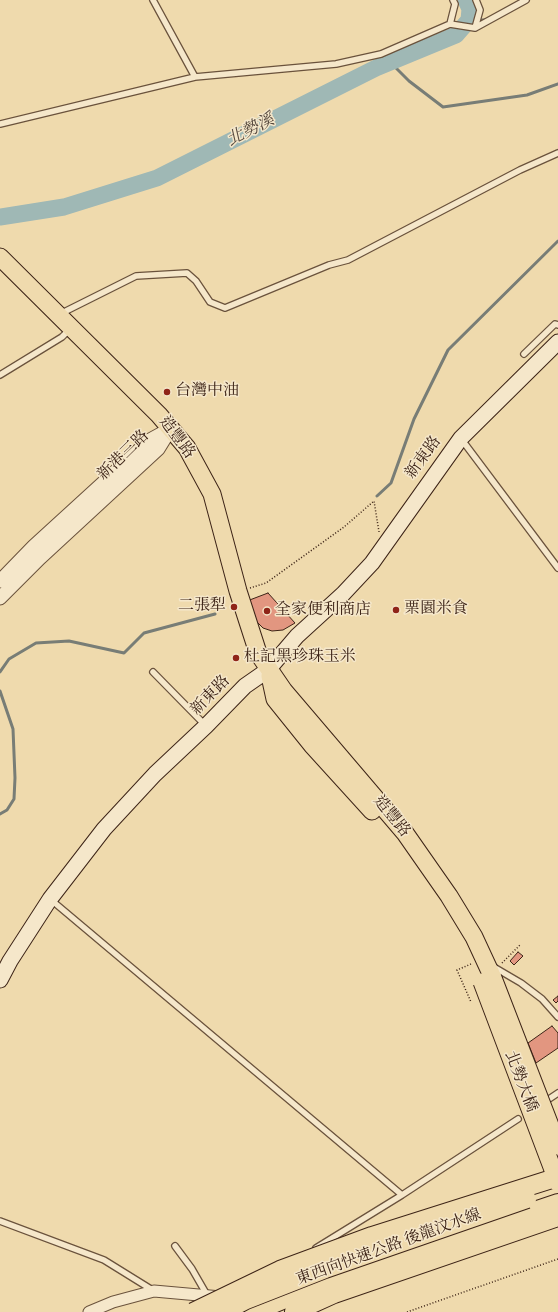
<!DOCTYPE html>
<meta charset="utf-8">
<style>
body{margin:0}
canvas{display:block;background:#efdaad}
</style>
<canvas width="558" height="1312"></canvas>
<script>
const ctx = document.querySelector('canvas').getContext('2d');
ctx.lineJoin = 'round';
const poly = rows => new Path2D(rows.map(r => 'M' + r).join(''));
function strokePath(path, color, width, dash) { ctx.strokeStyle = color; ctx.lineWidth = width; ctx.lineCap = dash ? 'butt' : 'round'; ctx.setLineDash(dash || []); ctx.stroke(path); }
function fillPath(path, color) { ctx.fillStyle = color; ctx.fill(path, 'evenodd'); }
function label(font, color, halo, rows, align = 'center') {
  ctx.font = font + ' "IM FELL DW Pica","Noto Serif TC",serif'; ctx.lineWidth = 3; ctx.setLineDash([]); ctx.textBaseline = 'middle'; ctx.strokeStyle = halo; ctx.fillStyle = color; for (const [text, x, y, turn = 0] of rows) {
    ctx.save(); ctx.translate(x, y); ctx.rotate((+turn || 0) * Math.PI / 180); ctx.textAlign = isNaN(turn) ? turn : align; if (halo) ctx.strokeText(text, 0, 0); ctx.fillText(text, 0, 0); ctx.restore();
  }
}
strokePath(poly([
 [469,20,487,20],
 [390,62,409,81,443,107,527,95,558,84],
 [377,496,391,483,414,419,448,350,558,241],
 [0,672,9,659,36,643,69,641,124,653,144,633,215,614],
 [0,691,13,729,15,778,14,799,7,810,0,814]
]), '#787d76', 3);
strokePath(poly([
 [0,217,64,207,157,178,376,68,456,35,469,20,470,9,466,0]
]), '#9fb8b5', 17);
const building = poly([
 [268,593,295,623,283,630,272,631,263,628,255,620,247,601,268,593],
 [518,952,523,956,514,965,510,961,518,952],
 [558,996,558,1001,556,1003,553,1000,558,996],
 [552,1026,558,1033,558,1048,536,1063,528,1043,552,1026]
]);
fillPath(building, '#e29680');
strokePath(building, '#3d2417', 1);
const service = poly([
 [153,0,195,77],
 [450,24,475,28,526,0],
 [475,28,480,10,476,0],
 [0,124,195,77,336,64,381,54,450,24,455,4,453,0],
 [60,314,136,276,187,273,196,281,210,302,225,308,329,265,348,260,520,170,558,153],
 [524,354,555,324,558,325],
 [0,375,62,337,70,329],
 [462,440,558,568],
 [153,672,206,726],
 [50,899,402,1195],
 [492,966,521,983,542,999,558,1017],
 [546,1101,558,1093],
 [0,1221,104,1260,154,1291],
 [175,1246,192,1269,207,1295],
 [316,1248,402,1195,518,1119]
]);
const minor = poly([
 [89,1312,113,1302,154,1291,221,1297]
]);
const tertiary = poly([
 [0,581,34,546,150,440,170,429],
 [0,598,40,558,158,449,171,428]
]);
const secondary = poly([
 [0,980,10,961,50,899,104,829,155,774,206,726,245,686,268,670,297,636,343,594,372,563,461,438,558,342]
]);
const primary = poly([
 [0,257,159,415,187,448,212,494,238,591,258,653,284,691,405,833,449,896,474,937,493,978],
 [270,676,275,699,312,745,372,811]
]);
const trunk = poly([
 [254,1312,330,1280,558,1203],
 [294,1312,334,1294,558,1217]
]);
strokePath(service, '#6a523c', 8);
strokePath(minor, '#6a523c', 13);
strokePath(tertiary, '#6a523c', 15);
strokePath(secondary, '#3d2417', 17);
strokePath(primary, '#3d2417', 19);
strokePath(trunk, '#3d2417', 20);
strokePath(poly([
 [250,588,266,583,344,527,374,501,379,532],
 [502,963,520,945],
 [471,964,457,970,471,1002],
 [407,1312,558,1259]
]), '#3d2417', 1.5, [1, 2]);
strokePath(service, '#f5e7ca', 5.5);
strokePath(minor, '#f5e7ca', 11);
strokePath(tertiary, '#f5e7ca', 13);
strokePath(secondary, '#f5e7ca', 15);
strokePath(primary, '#efdaad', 17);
strokePath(trunk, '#efdaad', 18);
const primaryBridge = poly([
 [493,978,558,1146],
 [482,982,558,1183]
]);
const trunkBridge = poly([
 [193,1312,280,1270,372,1236,558,1177],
 [223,1312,246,1300,325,1269,527,1199]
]);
strokePath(primaryBridge, '#3d2417', 19, []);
strokePath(trunkBridge, '#3d2417', 20, []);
strokePath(primaryBridge, '#efdaad', 17);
strokePath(trunkBridge, '#efdaad', 18);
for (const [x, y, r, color] of [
 [167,392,4,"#8f2418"],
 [234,607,4,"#8f2418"],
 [396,610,4,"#8f2418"],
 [267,611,4,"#8f2418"],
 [236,658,4,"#8f2418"]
]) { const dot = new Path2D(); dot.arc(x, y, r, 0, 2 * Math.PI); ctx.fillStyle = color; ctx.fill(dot); strokePath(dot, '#f5e7ca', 1.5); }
label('16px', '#3d2417', '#f5e7ca', [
 ["台灣中油",175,392],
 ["二張犁",226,607,"right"],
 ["栗園米食",404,610],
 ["全家便利商店",275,611],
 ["杜記黑珍珠玉米",244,658]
], 'left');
label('16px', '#3d2417', '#f5e7ca', [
 ["造豐路",176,438,53],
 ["新港三路",124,456,-44],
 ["新東路",424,458,-54],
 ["新東路",211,696,-46],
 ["造豐路",391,817,51],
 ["北勢大橋",520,1082,69],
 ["東西向快速公路 後龍汶水線",389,1248,-20]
]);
label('italic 17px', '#56493e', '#f5e7ca', [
 ["北勢溪",251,131,-27]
]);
</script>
